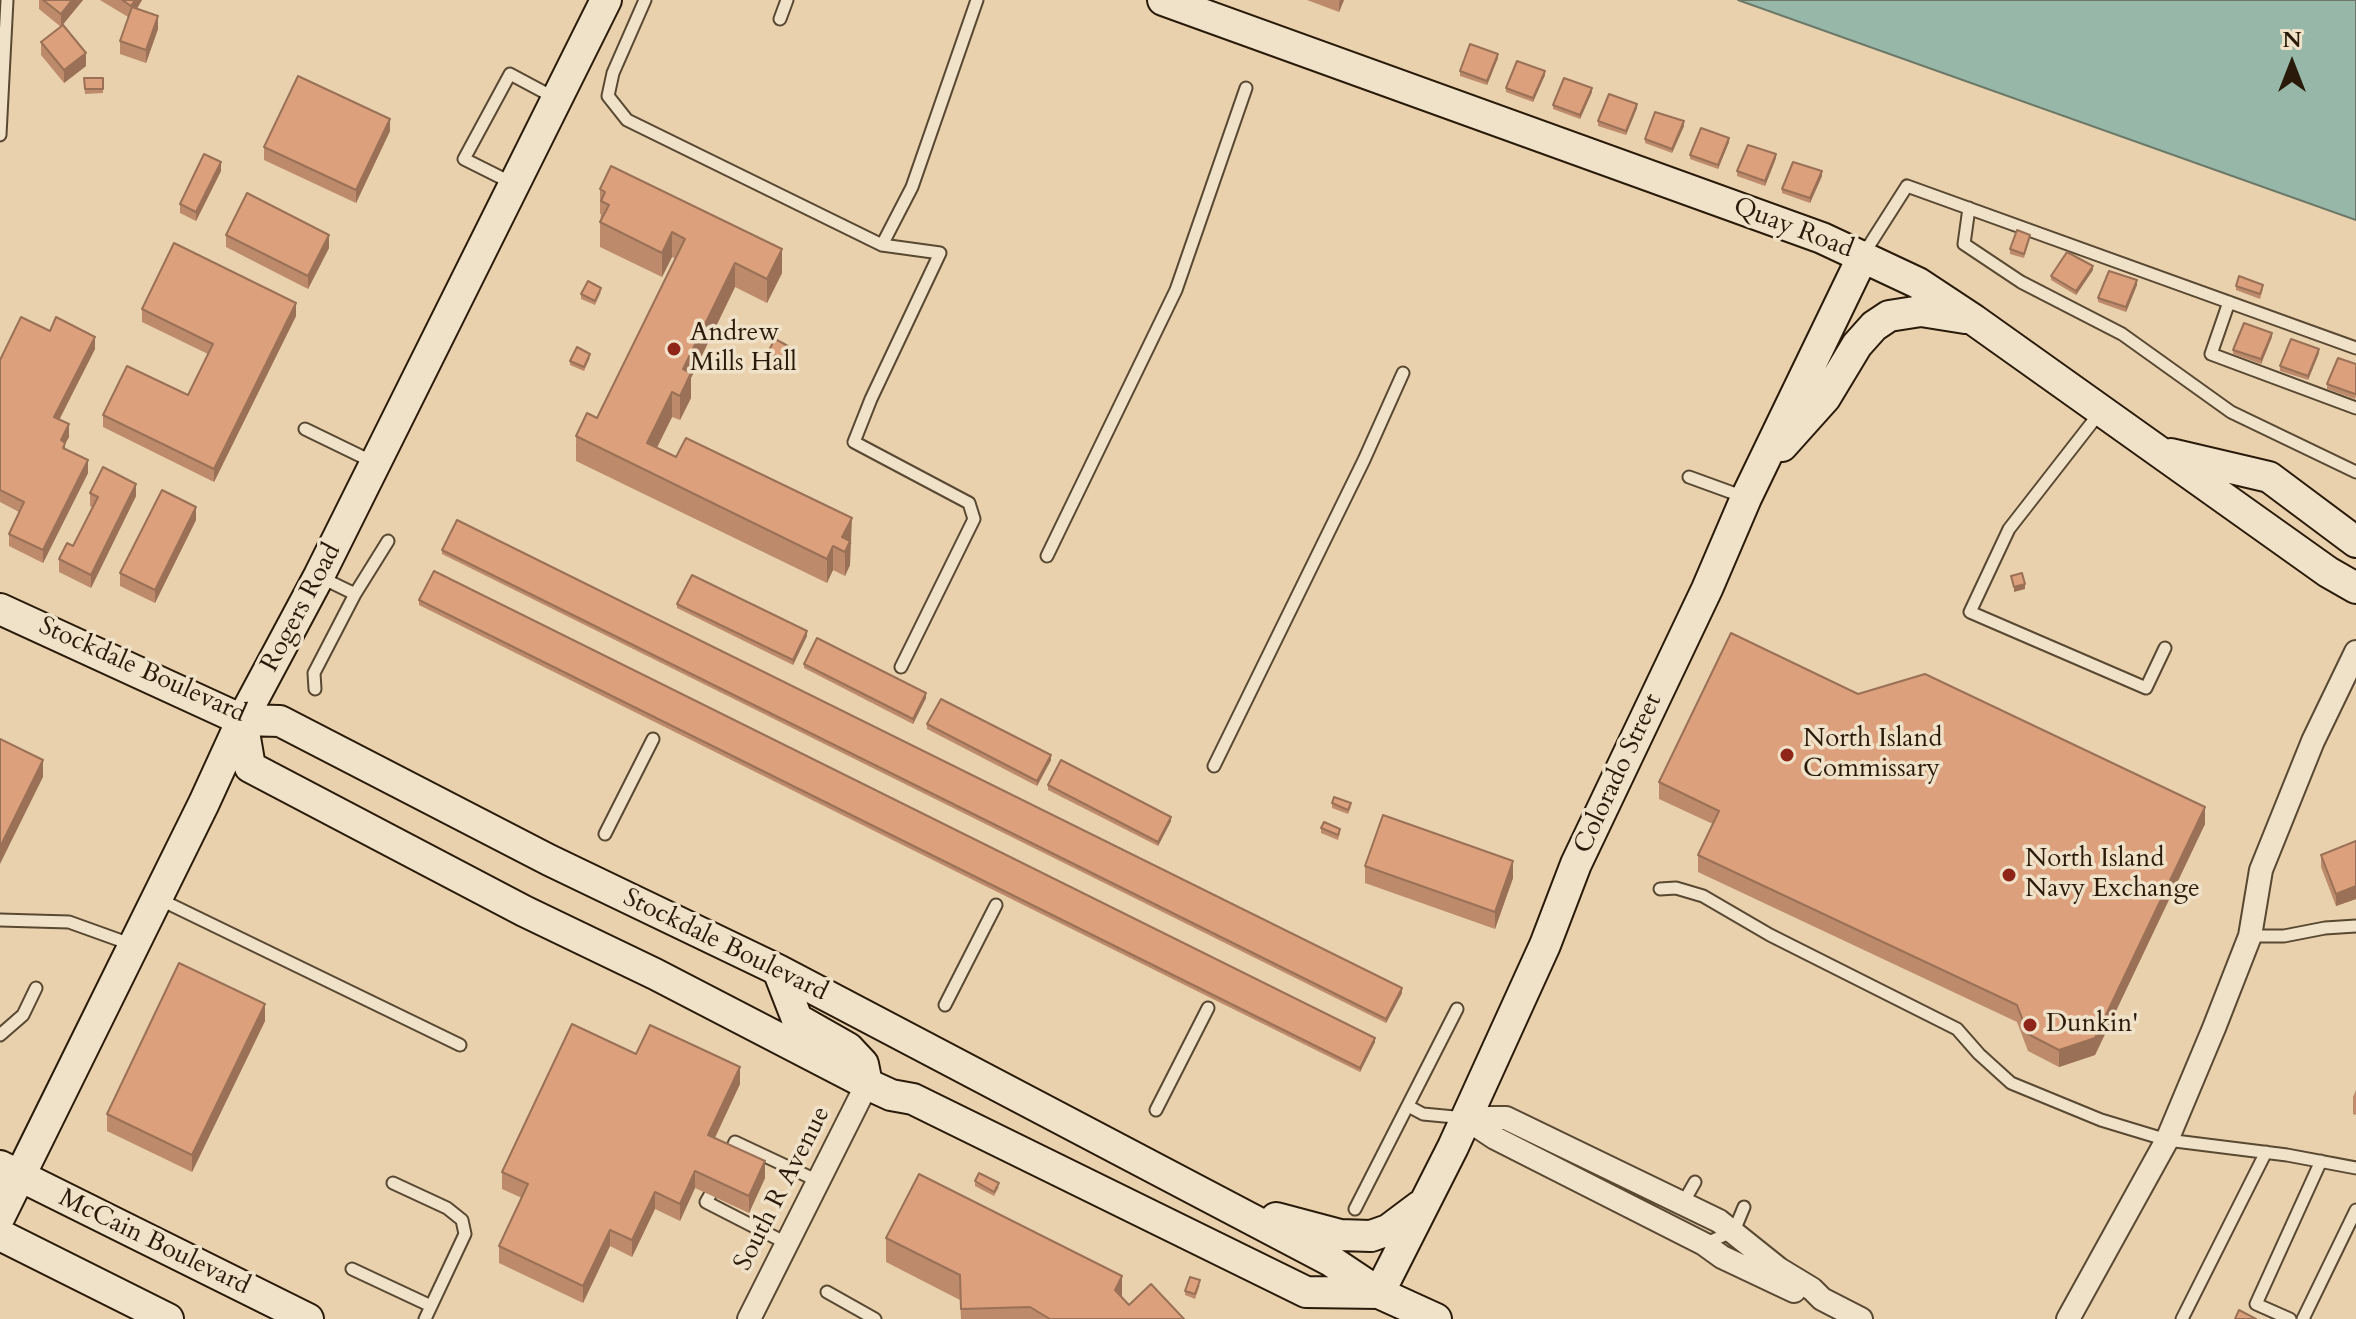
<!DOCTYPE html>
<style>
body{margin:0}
#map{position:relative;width:2356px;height:1319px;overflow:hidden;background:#e8d1ac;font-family:Cardo,serif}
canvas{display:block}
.north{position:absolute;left:2252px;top:24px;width:80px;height:80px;-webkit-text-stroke:6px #f0e1c9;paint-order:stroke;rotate:0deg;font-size:22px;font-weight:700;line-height:32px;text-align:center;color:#291a09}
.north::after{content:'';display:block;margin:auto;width:28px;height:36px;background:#291a09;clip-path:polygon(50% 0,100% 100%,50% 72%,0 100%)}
</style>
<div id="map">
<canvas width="2356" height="1319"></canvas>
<div class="north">N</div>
</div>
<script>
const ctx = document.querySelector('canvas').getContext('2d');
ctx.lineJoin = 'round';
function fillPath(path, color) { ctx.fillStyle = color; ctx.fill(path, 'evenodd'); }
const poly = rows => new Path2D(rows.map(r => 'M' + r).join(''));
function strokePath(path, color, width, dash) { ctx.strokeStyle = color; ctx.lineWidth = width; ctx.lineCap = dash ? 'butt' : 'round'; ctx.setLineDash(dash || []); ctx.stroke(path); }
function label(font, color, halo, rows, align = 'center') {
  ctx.font = font + ' Cardo,serif'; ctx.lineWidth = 7; ctx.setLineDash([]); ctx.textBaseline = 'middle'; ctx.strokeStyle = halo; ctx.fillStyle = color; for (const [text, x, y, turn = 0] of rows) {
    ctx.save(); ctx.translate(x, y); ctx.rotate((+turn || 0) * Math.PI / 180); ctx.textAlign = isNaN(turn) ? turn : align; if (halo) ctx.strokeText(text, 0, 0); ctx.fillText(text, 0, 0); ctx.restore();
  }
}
const water = poly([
 [1738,0,2356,0,2356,220,1738,0]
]);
fillPath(water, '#97b7a8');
strokePath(water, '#6b7868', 2);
const lane = poly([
 [645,0,613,73,608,96,627,120,882,245,940,253,871,399,854,442,969,503,974,519,901,667],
 [780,19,787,0],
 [0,135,7,0],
 [514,184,464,159,510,74,555,98],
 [1969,208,1964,244,2021,282,2122,334,2231,412,2356,472],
 [882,245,912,187,977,0],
 [1863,255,1907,186,2356,348],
 [2229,302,2211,354,2356,408],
 [2101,411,2009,529,1970,612,2146,688,2165,648],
 [305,429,373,462],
 [1689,477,1744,497],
 [1047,556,1176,290,1246,88],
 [320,577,355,594],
 [315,689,314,673,355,594,388,541],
 [1214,766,1364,460,1403,373],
 [605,834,653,739],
 [1660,889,1676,888,1703,896,1770,935,1957,1029,1979,1054,2011,1083,2101,1120,2167,1140,2287,1155,2356,1168],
 [157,898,460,1045],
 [0,920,69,922,133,945],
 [2250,936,2284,936,2325,928,2356,926],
 [945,1005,996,905],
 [0,1035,23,1015,36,988],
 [1408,1106,1423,1114,1465,1118],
 [1156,1110,1208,1008],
 [727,1160,735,1142,818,1181],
 [393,1183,447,1208,462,1220,465,1234,425,1319],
 [710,1195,706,1202,786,1243],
 [1683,1203,1695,1182],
 [1355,1209,1457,1009],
 [1704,1244,1734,1231,1744,1207],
 [352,1269,431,1306],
 [827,1292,875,1319],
 [2182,1319,2266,1152],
 [2290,1319,2256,1304,2321,1161],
 [2303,1319,2356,1210]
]);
const street = poly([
 [1465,1118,1506,1118,1719,1221,1779,1269,1812,1289,1822,1299,1861,1319],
 [1465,1118,1495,1138,1704,1244,1722,1257,1794,1291],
 [749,1319,867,1084],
 [2068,1319,2167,1140,2214,1028,2250,936,2261,870,2313,741,2356,652]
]);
const secondary = poly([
 [1163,0,1822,238,1918,283,1974,320,2328,572,2356,588],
 [1782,446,1825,398,1857,345,1874,326,1889,316,1921,311,1965,318],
 [2171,454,2269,477,2356,542],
 [0,609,242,720,280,721,549,860,778,970,1331,1261,1379,1293,1436,1319],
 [242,720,250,767,524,911,655,974,867,1084,891,1095,913,1099,1306,1292,1379,1293],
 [778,970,797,1019,848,1048,863,1064,867,1084],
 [0,1166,308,1319],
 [0,1216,204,803,242,720,319,576,606,0],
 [1276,1218,1340,1235,1371,1236,1388,1230,1420,1206],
 [0,1235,168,1319],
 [1379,1293,1453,1147,1545,945,1576,864,1707,589,1746,498,1863,256]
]);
strokePath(lane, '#594832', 15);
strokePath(street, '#594832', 26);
strokePath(secondary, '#291a09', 34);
strokePath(lane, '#f0e1c9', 11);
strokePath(street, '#f0e1c9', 22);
strokePath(secondary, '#f0e1c9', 30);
fillPath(poly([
 [39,0,83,0,61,26,86,66,64,83,41,55,41,42,61,27,39,9],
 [100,0,142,0,137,9,158,29,146,63,120,54,120,41,128,17],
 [1307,0,1344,0,1339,12],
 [1498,58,1487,85,1460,76,1460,71],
 [1545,75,1533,102,1506,92,1506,88],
 [84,78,103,78,103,93,85,94],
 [1592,92,1580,119,1553,109,1553,105],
 [1637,108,1626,135,1598,126,1598,121],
 [1684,126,1672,153,1645,143,1645,139],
 [390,131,356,203,264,160,264,147],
 [1729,142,1718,169,1690,159,1690,155],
 [1776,158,1765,186,1737,176,1737,171],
 [221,171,196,221,180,213,180,204],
 [1822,176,1810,203,1782,193,1782,189],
 [600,189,782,273,767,303,735,287,691,378,691,398,680,420,672,417,657,448,852,543,850,545,850,565,845,576,833,570,827,583,576,461,576,436,597,418,676,259,672,257,662,277,600,247,600,222,601,214,600,214],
 [226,235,329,248,308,289,226,247],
 [2030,239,2024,258,2010,254,2010,249],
 [2093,270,2076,295,2051,280,2051,276],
 [2137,285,2126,312,2098,302,2098,298],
 [2236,286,2263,289,2260,299,2236,290],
 [601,292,595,305,581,299,581,294],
 [142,309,296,316,214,482,103,427,103,415,188,395,208,354,142,322],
 [50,331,95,349,59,420,69,437,65,444,65,449,88,473,43,563,9,546,9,534,19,512,0,502,0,360],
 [2272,337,2261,364,2233,354,2233,350],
 [788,350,782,363,768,357,768,352],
 [2319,353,2308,380,2280,371,2280,366],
 [590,358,584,371,570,365,570,361],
 [2356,364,2356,396,2355,399,2327,389,2327,384],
 [90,493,136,496,91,588,59,572,59,559,73,546,92,507,90,506],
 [196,520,155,603,120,586,120,573],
 [442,550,1402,993,1386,1023,442,554],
 [419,600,1375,1042,1360,1072,419,605],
 [677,604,807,636,793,665,677,608],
 [804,664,926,698,913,724,804,668],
 [1858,694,2205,824,2095,1055,2059,1067,2028,1051,2017,1022,1698,872,1698,855,1713,824,1659,799,1659,782],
 [927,724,1051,760,1037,786,927,729],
 [1048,785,1171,821,1158,846,1048,790],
 [1332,803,1351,807,1348,814,1332,808],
 [1321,828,1340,833,1338,840,1321,833],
 [2356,841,2356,899,2336,906,2321,867,2321,855],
 [1365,866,1513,878,1495,929,1365,883],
 [265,1021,192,1172,107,1131,107,1114],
 [636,1054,740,1084,715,1138,765,1178,749,1213,695,1188,680,1221,655,1209,632,1257,610,1246,583,1303,499,1263,499,1246,522,1198,502,1189,502,1172],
 [2356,1090,2356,1115,2353,1114,2353,1097],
 [975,1181,999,1187,994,1196,975,1186],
 [886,1238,1122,1298,1129,1305,1184,1319,961,1319,960,1300,886,1262],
 [1200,1285,1195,1299,1185,1295,1185,1291]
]), '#bd8a6b');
fillPath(poly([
 [72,0,83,0,61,27,61,14],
 [135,0,142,0,131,18,131,6],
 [1340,0,1344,0,1339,12,1339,3],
 [158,16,158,29,146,63,146,50],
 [86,53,86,66,64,83,64,70],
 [1498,54,1498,58,1487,85,1487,81],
 [1545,71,1545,75,1533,102,1533,98],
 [1592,88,1592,92,1580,119,1580,115],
 [1637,104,1637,108,1626,135,1626,131],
 [390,119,390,131,356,203,356,190],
 [1684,121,1684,126,1672,153,1672,149],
 [1729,138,1729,142,1718,169,1718,165],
 [1776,154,1776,158,1765,186,1765,181],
 [221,162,221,171,196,221,196,212],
 [1822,171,1822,176,1810,203,1810,198],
 [672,232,672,257,662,277,662,253],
 [329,235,329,248,308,289,308,276],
 [782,249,782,273,767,303,767,279],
 [735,263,735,287,691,378,691,398,680,420,680,396,683,369],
 [2093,266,2093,270,2076,295,2076,291],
 [2137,280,2137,285,2126,312,2126,307],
 [296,303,296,316,214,482,214,469],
 [2272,333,2272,337,2261,364,2261,359],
 [95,337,95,349,54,430,54,417],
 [2319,349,2319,353,2308,380,2308,376],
 [672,392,672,417,647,467,647,443],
 [69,424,69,437,65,444,65,456,61,440],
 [88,460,88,473,43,563,43,550],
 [136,484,136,496,91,588,91,575],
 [196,507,196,520,155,603,155,590],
 [852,518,850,565,845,576,845,552,842,537],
 [833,546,833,570,827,583,827,559],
 [2025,584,2025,589,2014,592,2014,587],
 [807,631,807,636,793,665,793,660],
 [926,693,926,698,913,724,913,719],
 [1051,755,1051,760,1037,786,1037,781],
 [43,760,43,777,0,864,0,847],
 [2205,807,2205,824,2095,1055,2059,1067,2059,1050],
 [1171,817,1171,821,1158,846,1158,842],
 [1513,861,1513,878,1495,929,1495,912],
 [2356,886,2356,899,2336,906,2336,894],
 [1402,988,1402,993,1386,1023,1386,1019],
 [265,1004,265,1021,192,1172,192,1155],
 [1375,1038,1375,1042,1360,1072,1360,1068],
 [740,1067,740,1084,708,1152,708,1135],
 [765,1161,765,1178,749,1213,749,1196],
 [695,1171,695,1188,680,1221,680,1204],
 [655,1192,655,1209,632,1257,632,1240],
 [610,1230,610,1246,583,1303,583,1286],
 [1122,1276,1122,1301,1115,1290]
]), '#9a7157');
const building = poly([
 [43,0,72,0,61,14,43,0],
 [122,0,135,0,131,6,122,0],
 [132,7,158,16,146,50,120,41,132,7],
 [63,25,86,53,64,70,41,42,63,25],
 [1470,44,1498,54,1487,81,1460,71,1470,44],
 [1517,61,1545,71,1533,98,1506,88,1517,61],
 [298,76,390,119,356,190,264,147,298,76],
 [84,78,103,78,103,89,85,89,84,78],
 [1564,78,1592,88,1580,115,1553,105,1564,78],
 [1609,94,1637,104,1626,131,1598,121,1609,94],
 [1655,112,1684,121,1672,149,1645,139,1655,112],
 [1701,128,1729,138,1718,165,1690,155,1701,128],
 [1748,145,1776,154,1765,181,1737,171,1748,145],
 [204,154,221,162,196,212,180,204,204,154],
 [1793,162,1822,171,1810,198,1782,189,1793,162],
 [611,166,782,249,767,279,735,263,683,369,691,373,680,396,672,392,647,443,676,457,686,438,852,518,842,537,850,541,845,552,833,546,827,559,576,436,587,413,597,418,685,239,672,232,662,253,600,222,609,205,601,201,605,192,600,189,611,166],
 [247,193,329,235,308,276,226,235,247,193],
 [2017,230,2030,235,2024,254,2010,249,2017,230],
 [174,243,296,303,214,469,103,415,127,366,188,395,213,344,142,309,174,243],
 [2067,252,2093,266,2076,291,2051,276,2067,252],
 [2109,271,2137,280,2126,307,2098,298,2109,271],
 [2239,276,2263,285,2260,294,2236,286,2239,276],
 [588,281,601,288,595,301,581,294,588,281],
 [21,317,50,331,56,317,95,337,54,417,69,424,61,440,65,443,63,448,88,460,43,550,9,534,24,502,0,490,0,360,21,317],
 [2244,323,2272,333,2261,359,2233,350,2244,323],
 [775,339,788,346,782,359,768,352,775,339],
 [2291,339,2319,349,2308,376,2280,366,2291,339],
 [577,347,590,354,584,367,570,361,577,347],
 [2338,358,2356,364,2356,392,2355,394,2327,384,2338,358],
 [103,467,136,484,91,575,59,559,67,543,73,546,98,497,90,493,103,467],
 [162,490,196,507,155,590,120,573,162,490],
 [457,520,1402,988,1386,1019,442,550,457,520],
 [434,571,1375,1038,1360,1068,419,600,434,571],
 [2022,573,2025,584,2014,587,2011,576,2022,573],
 [692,575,807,631,793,660,677,604,692,575],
 [1731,633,1858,694,1925,674,2205,807,2095,1038,2059,1050,2028,1034,2017,1005,1698,855,1719,811,1659,782,1731,633],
 [817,638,926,693,913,719,804,664,817,638],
 [941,699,1051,755,1037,781,927,724,941,699],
 [0,739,43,760,0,847,0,739],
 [1061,760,1171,817,1158,842,1048,785,1061,760],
 [1334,797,1351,803,1348,810,1332,803,1334,797],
 [1383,815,1513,861,1495,912,1365,866,1383,815],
 [1324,822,1340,829,1338,835,1321,828,1324,822],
 [2356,841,2356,886,2336,894,2321,855,2356,841],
 [179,963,265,1004,192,1155,107,1114,179,963],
 [572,1024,636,1054,650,1025,740,1067,708,1135,765,1161,749,1196,695,1171,680,1204,655,1192,632,1240,610,1230,583,1286,499,1246,528,1184,502,1172,572,1024],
 [979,1173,999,1183,994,1192,975,1181,979,1173],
 [919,1174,1122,1276,1115,1290,1129,1305,1151,1284,1184,1319,1050,1319,1030,1307,961,1309,960,1275,886,1238,919,1174],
 [1190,1277,1200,1280,1195,1294,1185,1291,1190,1277],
 [2239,1310,2256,1319,2235,1319,2239,1310]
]);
fillPath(building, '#dca17c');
strokePath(building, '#9a7157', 2);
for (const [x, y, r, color] of [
 [674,349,8,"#8f2418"],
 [1787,755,8,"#8f2418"],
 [2009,875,8,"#8f2418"],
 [2030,1025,8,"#8f2418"]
]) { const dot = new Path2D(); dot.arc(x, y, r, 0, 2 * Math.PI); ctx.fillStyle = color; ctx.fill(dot); strokePath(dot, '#f0e1c9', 3); }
label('26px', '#291a09', '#f0e1c9', [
 ["Quay Road",1793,229,21],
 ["Rogers Road",302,608,-62],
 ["Stockdale Boulevard",142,671,24],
 ["Colorado Street",1619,774,-65],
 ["Stockdale Boulevard",725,946,26],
 ["South R Avenue",783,1189,-63],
 ["McCain Boulevard",154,1243,26]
]);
label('26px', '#291a09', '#f0e1c9', [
 ["Andrew",690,334],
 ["Mills Hall",690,364],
 ["North Island",1803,740],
 ["Commissary",1803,770],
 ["North Island",2025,860],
 ["Navy Exchange",2025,890],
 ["Dunkin'",2046,1025]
], 'left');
</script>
